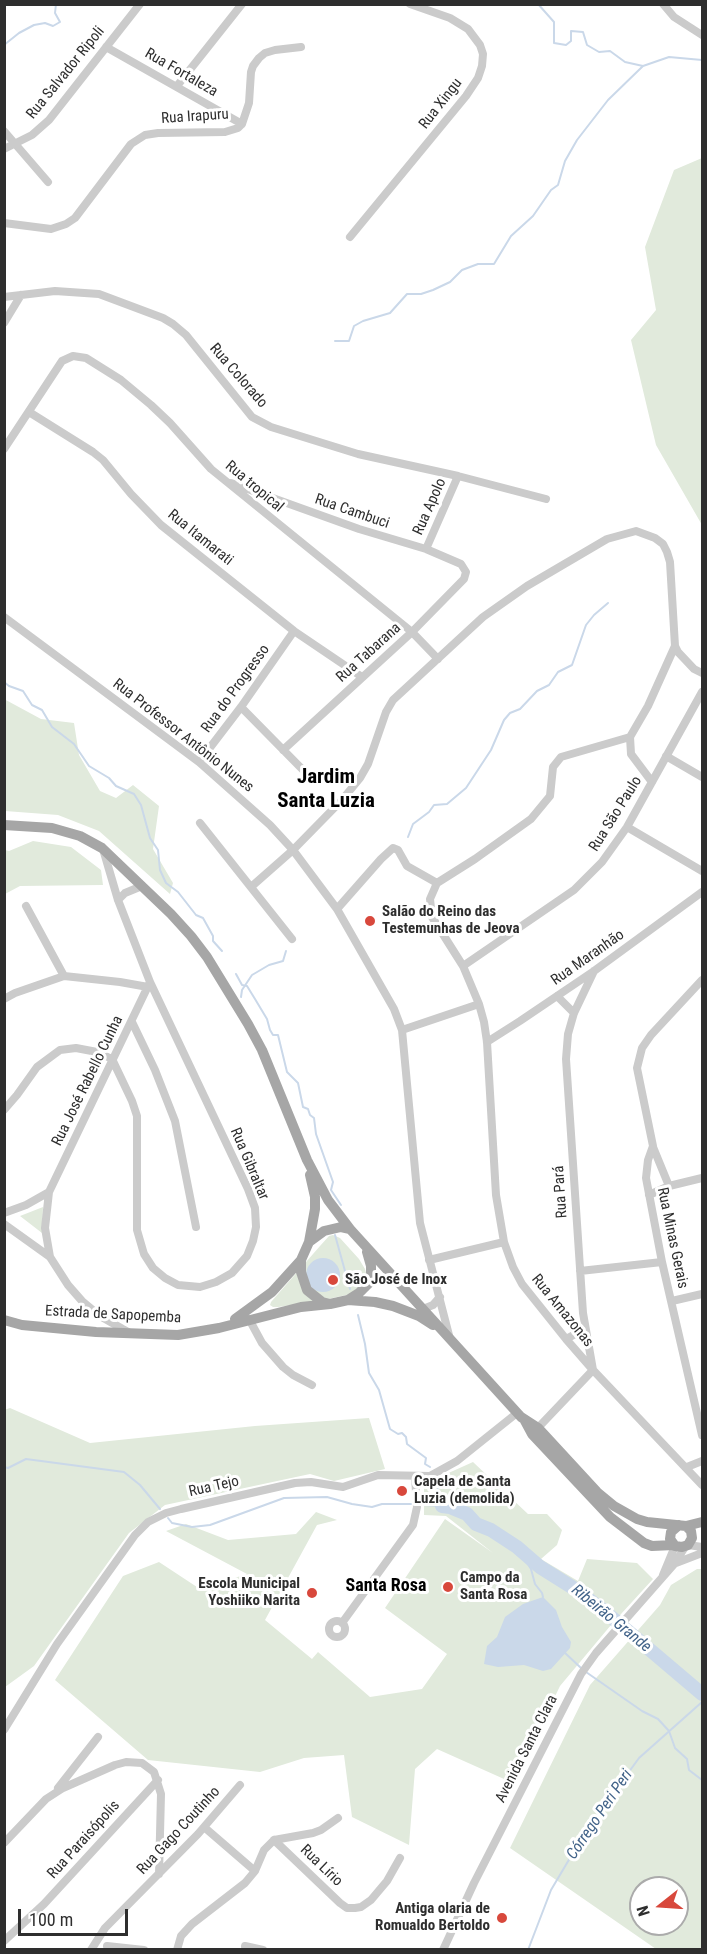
<!DOCTYPE html>
<meta charset="utf-8">
<style>
body{margin:0}
#map{position:relative;width:707px;height:1954px;overflow:hidden;background:#fff;font-family:"Roboto Condensed",sans-serif}
canvas{display:block}
.frame{position:absolute;inset:0;border:6px solid #2e2e2e;pointer-events:none}
.north{position:absolute;left:629px;top:1876px;width:60px;height:60px;box-sizing:border-box;background:#fff;border:2px solid #ababab;border-radius:50%;rotate:253deg;font-size:16px;font-weight:700;line-height:24px;text-align:center;color:#2e2e2e}
.north::after{content:'';display:block;margin:auto;width:21px;height:27px;background:#d8483c;clip-path:polygon(50% 0,100% 100%,50% 72%,0 100%)}
.scale{position:absolute;left:18px;top:1909px;width:110px;height:27px;box-sizing:border-box;border:3px solid #2e2e2e;border-top:0;padding-left:8px;font-size:18px;line-height:21px;white-space:nowrap;color:#2e2e2e;-webkit-text-stroke:4px #fff;paint-order:stroke}
</style>
<div id="map">
<canvas width="707" height="1954"></canvas>
<div class="frame"></div>
<div class="north">N</div>
<div class="scale">100 m</div>
</div>
<script>
const ctx = document.querySelector('canvas').getContext('2d');
ctx.lineJoin = 'round';
function fillPath(path, color) { ctx.fillStyle = color; ctx.fill(path, 'evenodd'); }
const poly = rows => new Path2D(rows.map(r => 'M' + r).join(''));
function strokePath(path, color, width, dash) { ctx.strokeStyle = color; ctx.lineWidth = width; ctx.lineCap = dash ? 'butt' : 'round'; ctx.setLineDash(dash || []); ctx.stroke(path); }
function label(font, color, halo, rows, align = 'center') {
  ctx.font = font + ' "Roboto Condensed",sans-serif'; ctx.lineWidth = 6; ctx.setLineDash([]); ctx.textBaseline = 'middle'; ctx.strokeStyle = halo; ctx.fillStyle = color; for (const [text, x, y, turn = 0] of rows) {
    ctx.save(); ctx.translate(x, y); ctx.rotate((+turn || 0) * Math.PI / 180); ctx.textAlign = isNaN(turn) ? turn : align; if (halo) ctx.strokeText(text, 0, 0); ctx.fillText(text, 0, 0); ctx.restore();
  }
}
fillPath(poly([
 [702,158,702,525,656,445,631,340,656,310,645,247,674,170],
 [4,699,41,719,74,723,79,755,100,791,116,798,133,785,159,806,153,849,173,883,170,894,99,831,58,815,5,811],
 [33,841,71,847,101,870,103,885,20,886,5,894,5,850,9,851],
 [43,1207,42,1233,20,1216],
 [333,1235,340,1238,359,1259,365,1269,367,1277,365,1284,355,1293,319,1301,278,1307,273,1307,270,1305,271,1302,320,1246,329,1236],
 [10,1408,90,1443,255,1426,369,1418,385,1469,334,1481,310,1474,165,1505,129,1533,34,1666,5,1687,4,1410],
 [473,1462,528,1514,547,1514,562,1530,557,1545,541,1559,578,1581,587,1559,637,1563,653,1579,611,1625,560,1686,513,1783,437,1749,415,1769,409,1845,352,1817,344,1755,304,1758,260,1772,148,1760,55,1680,123,1576,159,1562,200,1589,247,1574,166,1531,186,1524,228,1540,296,1534,316,1512,337,1520,317,1525,265,1620,312,1659,318,1652,370,1697,422,1689,447,1654,385,1608,445,1519,493,1553,446,1516,424,1515,424,1484],
 [697,1569,702,1569,702,1949,656,1949,510,1848,590,1685,660,1605,671,1585],
 [641,1888,677,1888,677,1924,641,1924]
]), '#e1eadc');
fillPath(poly([
 '306 1275a17 17 0 1 1 34 0a17 17 0 1 1-34 0Z',
 [543,1597,556,1610,562,1627,571,1642,570,1648,551,1669,543,1671,524,1665,498,1667,484,1664,487,1646,497,1637,505,1617,523,1604]
]), '#cad8e9');
strokePath(poly([
 [538,4,554,22,554,43,566,45,571,41,571,31,583,32,587,45,599,52,610,51,625,62,643,66,669,57,702,60],
 [4,45,19,33,34,25,45,23,53,26,60,22,55,13,56,4],
 [335,341,349,341,354,326,363,321,390,313,407,294,421,294,433,290,450,282,462,270,478,264,494,264,511,236,533,216,551,190,558,185,565,161,577,140,608,100,643,66],
 [4,682,9,686,23,691,32,705,42,710,52,727,74,744,89,766,109,778,116,786,134,794,141,805,150,838,158,850,160,870,166,883,178,892,196,915,203,918,213,936,213,941,222,951],
 [408,837,413,824,429,812,434,805,447,804,466,788,491,750,504,720,510,713,520,709,537,691,549,685,558,672,572,665,586,625,594,615,608,603],
 [236,974,242,985,247,986,255,999,267,1019,270,1030,273,1035,278,1035,287,1072,298,1083,303,1107,308,1109,310,1115,314,1118,316,1134,333,1182,331,1190,341,1205],
 [241,997,242,990,252,975,269,965,283,961,286,951],
 [335,1235,350,1289],
 [358,1315,365,1344,369,1373,379,1390,390,1429,398,1434,402,1433,406,1437,407,1444,426,1458,425,1464,430,1467],
 [4,1467,8,1468,26,1459,124,1472,140,1485,160,1509],
 [438,1488,437,1497,442,1506],
 [424,1505,442,1506],
 [168,1518,172,1523,192,1527,210,1525,284,1498,327,1497,352,1504,372,1507,382,1504,411,1504],
 [517,1547,531,1569,535,1584,542,1593,543,1597],
 [564,1652,581,1668],
 [586,1672,642,1711,658,1719,669,1731,675,1748,687,1759,689,1770,702,1780],
 [528,1950,551,1890,586,1831,639,1758,702,1702]
]), '#cad8e9', 2);
strokePath(poly([
 [442,1506,450,1507,467,1514,476,1524,491,1530,517,1547,540,1567,575,1589,603,1610,702,1694]
]), '#cad8e9', 14);
strokePath(poly([
 [663,4,674,17,702,35],
 [106,47,242,124],
 [177,86,242,4],
 [4,131,48,182],
 [4,149,32,135,49,120,140,4],
 [4,223,51,229,66,224,75,218,131,144,145,135,158,133,225,132,238,128,242,124,249,103,251,72,253,66,259,58,265,53,275,50,301,47],
 [350,237,466,96,478,78,482,66,483,54,480,45,468,29,450,18,410,4],
 [4,297,55,291,99,294,163,318,173,324,186,335,252,417,271,427,358,454,458,476,546,499],
 [4,323,21,295],
 [29,412,93,452,103,460,131,494,161,525,294,631,362,677],
 [4,449,62,361,73,356,86,358,121,380,151,405,170,423,211,469,412,632,438,659],
 [231,483,359,529,426,549,461,564,466,572,464,579,412,632,283,750],
 [426,549,458,476],
 [4,617,199,762,243,801,270,825,293,850,337,909,394,1009,402,1030,420,1223,450,1339],
 [675,646,678,652,694,669,702,673],
 [241,707,304,771],
 [630,737,631,754,652,782],
 [666,756,702,777],
 [199,762,241,707,294,631],
 [200,823,292,939],
 [627,827,702,871],
 [437,883,430,899,432,917,463,966,479,1004,484,1022,487,1042,496,1195,504,1242,513,1267,522,1284,566,1339,593,1370,702,1485],
 [251,887,293,850,342,800,360,778,368,764,386,712,393,700,483,617,527,586,607,539,636,531,655,538,663,544,667,552,670,562,675,646,648,706,630,737,561,757,553,767,550,796,531,819,475,859,437,883],
 [118,900,125,893,142,886],
 [26,906,64,976],
 [337,909,381,859,393,848,398,850,407,866,437,883],
 [463,966,574,890,602,862,627,827,702,692],
 [702,980,651,1035,642,1048,637,1068,653,1146,648,1160,646,1178,662,1262,702,1435],
 [557,996,574,1013],
 [4,999,15,993,64,976,120,982,148,987],
 [132,1022,155,1070,175,1121,196,1227],
 [402,1030,479,1004],
 [487,1042,520,1021,594,971,702,892],
 [4,1110,17,1095,37,1067,60,1050,76,1048,97,1052,112,1059,132,1101,137,1116,137,1230,144,1254,153,1268,165,1278,178,1285,200,1287,216,1282,232,1273,247,1256,253,1241,256,1227,255,1208,248,1189,150,982,118,900,103,849],
 [653,1147,669,1186],
 [649,1195,669,1186,702,1178],
 [4,1213,26,1205,49,1192],
 [4,1224,50,1257,68,1285,82,1301,100,1316,128,1332],
 [50,1257,45,1228,49,1192,150,982],
 [429,1260,504,1242],
 [580,1271,662,1262],
 [672,1301,702,1294],
 [423,1309,433,1305,440,1297],
 [249,1319,262,1343,283,1367,293,1375,312,1385],
 [566,1339,585,1329],
 [534,1432,593,1370,583,1313,566,1059,568,1034,574,1013,594,971],
 [687,1467,702,1461],
 [688,1545,702,1547],
 [676,1563,702,1553],
 [663,1575,675,1546],
 '329 1629a8 8 0 1 1 16 0a8 8 0 1 1-16 0Z',
 [342,1623,413,1525,417,1507,415,1477],
 [4,1730,57,1644,135,1535,148,1522,166,1513,181,1509,295,1483,311,1482,343,1487,378,1475,430,1476,457,1461,517,1413],
 [58,1788,98,1737],
 [274,1840,313,1833,321,1830,338,1818],
 [4,1843,46,1799,63,1788,115,1765,126,1762,142,1763,154,1772,161,1794,159,1874],
 [255,1871,264,1850,274,1840,340,1903,347,1908,355,1908,361,1907,371,1900,387,1881,400,1858],
 [4,1941,44,1904,158,1780],
 [107,1946,144,1950],
 [245,1946,263,1950],
 [91,1950,105,1928,198,1834,240,1785],
 [177,1950,181,1936,192,1924,245,1883,255,1871,204,1827],
 [443,1950,474,1883,581,1674,596,1653,675,1563,685,1547]
]), '#cbcbcb', 8);
strokePath(poly([
 [4,825,52,828,80,836,102,848,171,914,191,936,207,957,248,1024,262,1050,307,1160,328,1200,350,1229,521,1417,538,1428,597,1492,614,1506,637,1519,647,1522,686,1526,691,1531,692,1538,688,1545,682,1547,675,1546,670,1539,671,1532,679,1525],
 [350,1229,341,1227,324,1231,309,1242,301,1260,301,1272,307,1290,322,1302,330,1304,348,1300,375,1302,393,1306,419,1316,433,1325],
 [309,1242,315,1209,315,1197,310,1175],
 [348,1300,359,1293,369,1283,371,1275,371,1266,367,1252],
 [235,1319,272,1292,301,1260],
 [4,1320,22,1325,96,1332,178,1335,219,1328,301,1307,330,1304],
 [525,1421,532,1434,610,1517,644,1543,652,1546,674,1545],
 [686,1526,702,1522]
]), '#a6a6a6', 10);
for (const [x, y, r, color] of [
 [370,921,6,"#d8483c"],
 [333,1280,6,"#d8483c"],
 [402,1491,6,"#d8483c"],
 [448,1587,6,"#d8483c"],
 [312,1593,6,"#d8483c"],
 [502,1918,6,"#d8483c"]
]) { const dot = new Path2D(); dot.arc(x, y, r, 0, 2 * Math.PI); ctx.fillStyle = color; ctx.fill(dot); strokePath(dot, '#fff', 2); }
label('15px', '#2e2e2e', '#fff', [
 ["Rua Salvador Ripoli",66,73,-51],
 ["Rua Fortaleza",181,73,30],
 ["Rua Xingu",441,104,-52],
 ["Rua Irapuru",195,117,-4],
 ["Rua Colorado",238,376,49],
 ["Rua tropical",254,487,40],
 ["Rua Apolo",430,507,-66],
 ["Rua Cambuci",352,512,19],
 ["Rua Itamarati",200,538,39],
 ["Rua Tabarana",369,653,-42],
 ["Rua do Progresso",236,689,-54],
 ["Rua Professor Antônio Nunes",183,736,38],
 ["Rua São Paulo",616,814,-58],
 ["Rua Maranhão",588,958,-35],
 ["Rua José Rabello Cunha",88,1081,-64],
 ["Rua Gibraltar",249,1164,67],
 ["Rua Pará",561,1192,-94],
 ["Rua Minas Gerais",672,1238,78],
 ["Rua Amazonas",562,1311,51],
 ["Estrada de Sapopemba",113,1315,3],
 ["Rua Tejo",214,1487,-13],
 ["Avenida Santa Clara",527,1749,-63],
 ["Rua Gago Coutinho",179,1831,-47],
 ["Rua Paraisópolis",84,1840,-48],
 ["Rua Lírio",321,1866,44]
]);
label('bold 15px', '#2e2e2e', '#fff', [
 ["Salão do Reino das",382,912],
 ["Testemunhas de Jeova",382,929],
 ["São José de Inox",345,1280],
 ["Capela de Santa",414,1482],
 ["Luzia (demolida)",414,1499],
 ["Campo da",460,1578],
 ["Santa Rosa",460,1595],
 ["Escola Municipal",300,1584,"right"],
 ["Yoshiiko Narita",300,1601,"right"],
 ["Antiga olaria de",490,1909,"right"],
 ["Romualdo Bertoldo",490,1926,"right"]
], 'left');
label('italic 16px', '#426389', '#fff', [
 ["Ribeirão Grande",611,1619,39],
 ["Córrego Peri Peri",600,1815,-56]
]);
label('bold 18px', '#000', '#fff', [
 ["Santa Rosa",386,1586]
]);
label('bold 21px', '#000', '#fff', [
 ["Jardim",326,778],
 ["Santa Luzia",326,802]
]);
</script>
